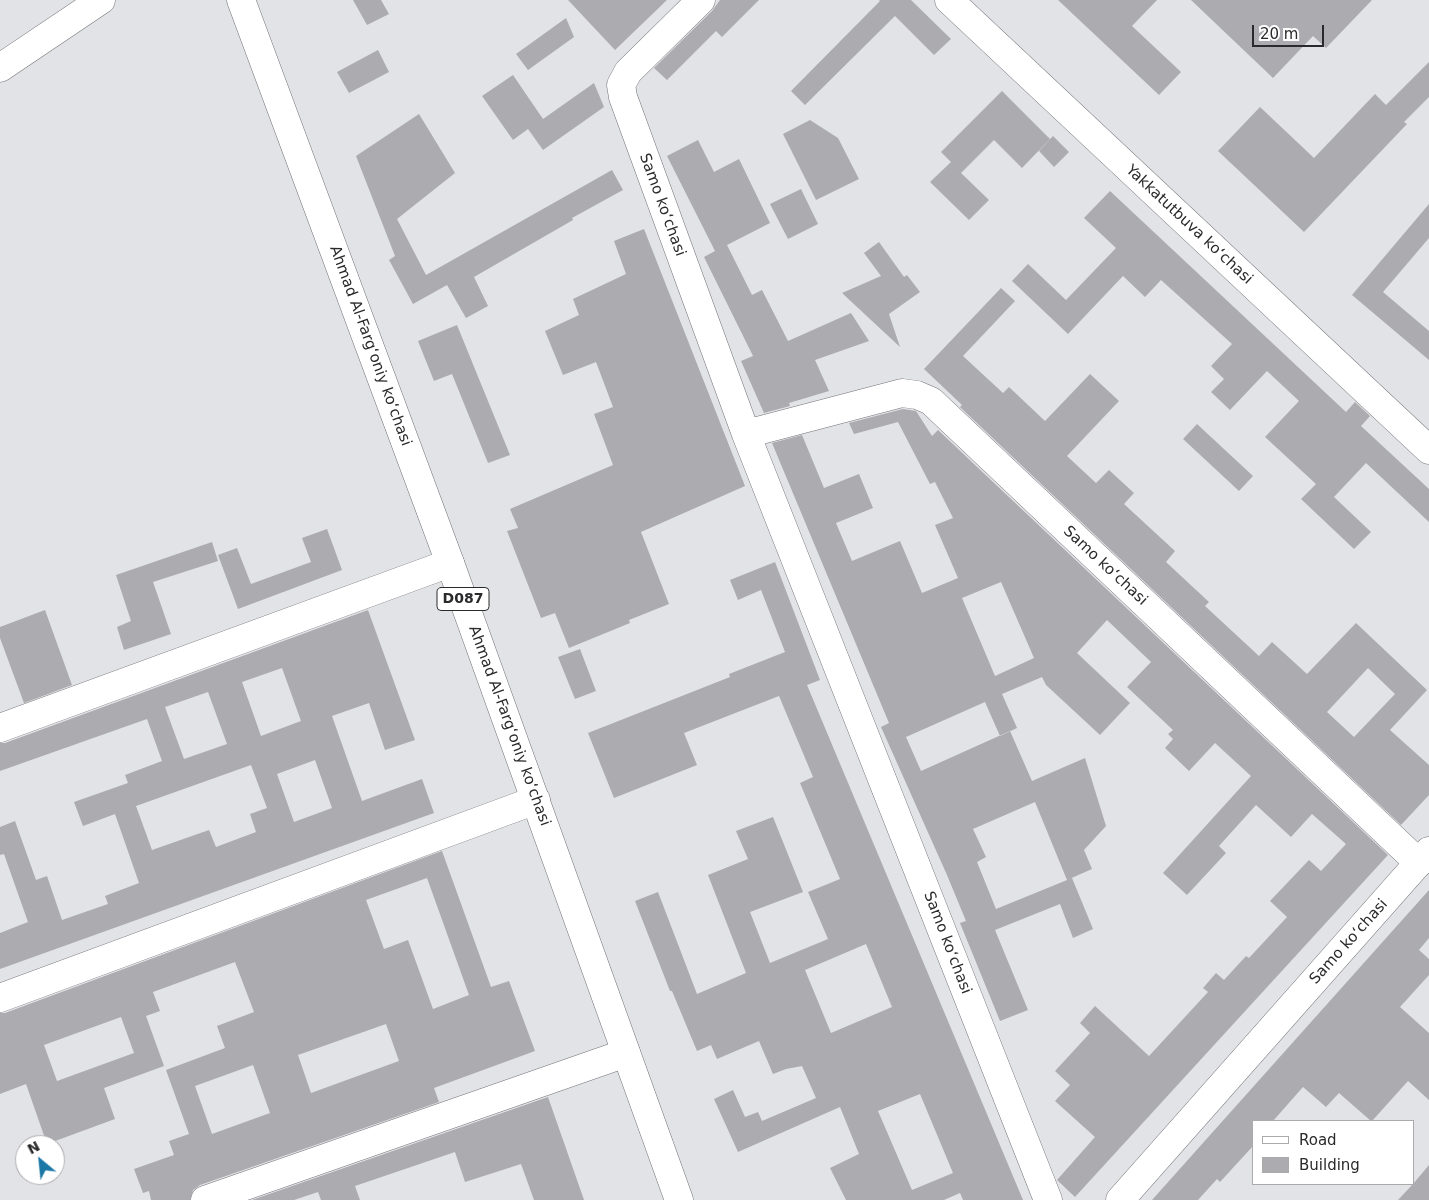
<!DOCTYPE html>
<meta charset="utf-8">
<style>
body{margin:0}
#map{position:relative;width:1429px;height:1200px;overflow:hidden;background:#e2e3e7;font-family:"DejaVu Sans",sans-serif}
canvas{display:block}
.legend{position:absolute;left:1252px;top:1120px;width:162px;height:65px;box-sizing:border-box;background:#fff;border:1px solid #aaaaab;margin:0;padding:6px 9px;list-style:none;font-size:15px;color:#2a2a2c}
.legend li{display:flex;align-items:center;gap:10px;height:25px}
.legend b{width:25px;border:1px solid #aaaaab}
.north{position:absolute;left:15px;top:1135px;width:50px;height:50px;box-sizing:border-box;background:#fff;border:1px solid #aaaaab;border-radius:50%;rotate:332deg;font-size:14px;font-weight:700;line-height:20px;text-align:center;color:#2a2a2c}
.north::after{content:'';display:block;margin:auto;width:18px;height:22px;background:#1b78a6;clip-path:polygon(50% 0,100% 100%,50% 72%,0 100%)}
.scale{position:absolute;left:1252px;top:25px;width:72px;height:22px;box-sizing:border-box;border:2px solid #2a2a2c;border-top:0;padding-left:6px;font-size:15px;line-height:18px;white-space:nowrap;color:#2a2a2c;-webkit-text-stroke:4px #fff;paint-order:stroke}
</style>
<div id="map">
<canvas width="1429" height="1200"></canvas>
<ul class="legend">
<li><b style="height:6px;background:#fff"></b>Road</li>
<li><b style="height:14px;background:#ababb0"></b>Building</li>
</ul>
<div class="north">N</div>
<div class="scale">20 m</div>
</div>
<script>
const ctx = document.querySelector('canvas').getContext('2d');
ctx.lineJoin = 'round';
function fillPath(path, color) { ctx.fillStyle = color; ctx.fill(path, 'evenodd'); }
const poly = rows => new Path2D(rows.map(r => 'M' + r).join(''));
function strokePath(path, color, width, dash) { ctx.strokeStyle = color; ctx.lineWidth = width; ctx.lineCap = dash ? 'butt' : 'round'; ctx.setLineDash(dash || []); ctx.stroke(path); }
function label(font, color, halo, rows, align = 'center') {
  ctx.font = font + ' "DejaVu Sans",sans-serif'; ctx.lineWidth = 4; ctx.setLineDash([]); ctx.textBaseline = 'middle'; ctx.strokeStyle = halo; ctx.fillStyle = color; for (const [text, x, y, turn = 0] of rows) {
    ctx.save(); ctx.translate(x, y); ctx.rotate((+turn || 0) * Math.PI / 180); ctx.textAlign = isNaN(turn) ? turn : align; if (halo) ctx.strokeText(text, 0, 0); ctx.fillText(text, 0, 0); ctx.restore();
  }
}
fillPath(poly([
 [353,0,381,0,389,14,367,25],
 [568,0,667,0,615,50],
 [720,0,759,0,722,37,716,31,667,80,654,68,712,11],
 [879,0,911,0,951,39,934,55,895,16,805,105,791,91,880,1],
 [1058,0,1157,0,1132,26,1181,72,1159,95],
 [1191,0,1372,0,1326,48,1313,36,1273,78],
 [566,18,574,37,528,70,516,54],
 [378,50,389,72,349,93,337,72],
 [1429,62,1429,97,1404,122,1407,124,1304,232,1218,151,1260,107,1314,158,1375,94,1386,105],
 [513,75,543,119,594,83,604,107,543,150,528,129,513,140,482,96],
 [1002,91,1050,139,1022,168,994,140,961,173,989,200,969,220,930,182,951,162,941,152],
 [419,114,455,173,397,219,426,275,612,170,623,190,572,218,573,220,474,277,488,306,466,318,447,285,413,304,389,260,395,256,356,156],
 [810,120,838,138,859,179,816,200,783,134],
 [1053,136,1069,152,1054,167,1039,151],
 [698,140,714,172,739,159,770,223,727,245,752,295,762,290,788,341,851,313,869,341,815,360,829,391,789,403,790,406,764,413,741,361,753,356,704,257,715,251,667,156],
 [801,189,818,224,788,239,770,204],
 [1110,191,1346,412,1355,402,1370,416,1361,426,1429,489,1429,522,1366,463,1334,497,1371,532,1354,549,1301,499,1316,484,1265,437,1299,401,1267,371,1230,410,1211,392,1224,379,1211,366,1232,344,1161,280,1145,297,1123,276,1068,334,1012,281,1028,264,1066,300,1116,248,1084,218],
 [1429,204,1429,238,1383,292,1429,331,1429,360,1352,295],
 [644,229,745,486,641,532,669,604,629,620,630,623,569,648,555,613,541,618,507,531,518,528,510,509,613,465,594,414,613,407,596,362,563,375,545,331,579,315,573,299,626,274,614,241],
 [879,242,904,277,907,275,920,292,889,314,900,347,842,293,881,276,864,253],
 [1001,288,1015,301,963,356,1003,393,1009,387,1045,421,1090,374,1119,401,1067,456,1096,483,1109,470,1134,493,1124,504,1175,551,1166,562,1209,602,1205,606,1259,656,1272,642,1307,674,1356,623,1427,690,1390,730,1429,765,1429,795,1401,825,960,407,962,405,924,369],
 [1368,668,1395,694,1354,737,1327,712],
 [457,325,510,455,488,463,452,374,434,381,418,341],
 [903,409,916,411,932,436,938,430,1388,855,1075,1197,1057,1180,1095,1137,1055,1101,1070,1085,1055,1071,1090,1033,1080,1023,1095,1006,1149,1056,1208,992,1203,988,1216,973,1224,980,1246,956,1249,958,1287,917,1270,901,1309,860,1321,871,1346,844,1312,814,1291,837,1256,805,1219,846,1226,853,1187,895,1163,873,1251,776,1215,743,1189,771,1165,748,1173,739,1168,734,1173,730,1127,687,1151,662,1107,620,1077,653,1130,703,1100,735,1046,685,1042,677,1002,694,1017,728,1000,736,985,702,906,737,921,771,1010,731,1032,781,1085,758,1106,826,1084,850,1092,869,1067,880,1035,802,973,829,986,857,977,862,996,909,1072,878,1093,929,1073,938,1060,904,995,930,1028,1010,1000,1021,960,923,966,921,947,875,881,727,889,723,772,443,802,435,824,488,859,474,873,508,836,523,852,561,900,541,922,593,958,578,935,525,953,518,935,482,930,484,898,422,854,434,849,423],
 [1001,582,1034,658,995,676,962,598],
 [1197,424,1253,476,1239,491,1183,439],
 [327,529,342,570,238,609,218,555,237,548,251,584,311,562,302,538],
 [212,542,218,561,153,582,171,634,124,650,117,627,131,621,116,575],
 [775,562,820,680,807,685,1023,1200,963,1200,960,1193,944,1200,846,1200,830,1168,859,1154,840,1107,738,1152,714,1099,733,1090,745,1117,758,1112,762,1121,816,1098,802,1066,786,1069,773,1074,759,1041,717,1059,711,1045,697,1051,672,991,670,991,635,901,658,892,697,994,746,973,708,875,748,859,736,831,773,817,803,892,750,912,770,963,828,939,808,892,840,879,800,783,813,777,779,696,684,733,697,765,614,798,588,733,730,677,729,674,785,652,761,590,738,600,730,580],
 [866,944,892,1007,831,1033,805,970],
 [920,1094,953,1173,912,1190,878,1111],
 [45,610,72,685,24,703,0,638,0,627],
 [368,610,415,740,385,750,369,703,332,716,362,801,422,779,434,813,0,969,0,933,28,922,4,854,0,855,0,827,15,821,36,880,47,876,62,920,108,904,105,896,139,883,115,814,83,826,74,802,128,783,125,775,162,761,147,719,0,771,0,743,5,743],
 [282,668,301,721,261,736,242,682],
 [208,692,227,744,184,759,165,707],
 [315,760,332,808,294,822,277,774],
 [251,765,267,808,250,814,256,832,216,847,209,830,152,850,136,806],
 [580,649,596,691,575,699,558,657],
 [442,851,491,987,509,981,535,1051,434,1088,439,1102,200,1185,193,1190,190,1200,151,1200,149,1191,143,1193,134,1169,174,1155,169,1141,189,1134,166,1070,225,1048,217,1026,254,1012,235,962,153,992,160,1011,146,1016,164,1066,104,1088,115,1119,47,1144,26,1084,0,1094,0,1013,5,1013],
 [427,878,469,995,433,1009,408,940,384,949,366,900],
 [121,1017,134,1053,57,1081,44,1045],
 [386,1024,399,1061,311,1093,298,1055],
 [253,1065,270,1113,212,1134,195,1086],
 [1429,890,1429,938,1419,950,1429,959,1429,975,1400,1007,1429,1033,1429,1100,1408,1081,1372,1121,1371,1121,1339,1093,1326,1107,1303,1087,1273,1121,1253,1121,1253,1146,1220,1182,1217,1179,1198,1200,1152,1200],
 [548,1097,584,1200,534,1200,521,1164,465,1182,455,1152,355,1186,360,1200,321,1200,318,1192,294,1200,252,1200],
 [1429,1165,1429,1200,1398,1200,1413,1184]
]), '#ababb0');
const minor = poly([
 [701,0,628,72,621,85,623,97,746,434,1048,1200],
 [949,0,1429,450],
 [746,434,902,393,917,395,931,401,1419,863],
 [0,728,450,563],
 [0,998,536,800],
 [205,1200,626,1053],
 [1120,1200,1429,851]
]);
const major = poly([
 [241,0,450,563,679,1200],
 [0,68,101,0]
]);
strokePath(minor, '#747479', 29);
strokePath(major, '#747479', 29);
strokePath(minor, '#fff', 28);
strokePath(major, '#fff', 28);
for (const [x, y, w] of [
 [463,599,52]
]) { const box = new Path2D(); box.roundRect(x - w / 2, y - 11.5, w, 23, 4); ctx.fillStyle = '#fff'; ctx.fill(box); strokePath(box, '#2a2a2c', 1); }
label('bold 14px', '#2a2a2c', null, [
 ["D087",463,599]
]);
label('15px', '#2a2a2c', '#fff', [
 ["Samo koʻchasi",662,205,70],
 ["Yakkatutbuva koʻchasi",1189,225,43],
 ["Ahmad Al-Fargʻoniy koʻchasi",370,346,70],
 ["Samo koʻchasi",1105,566,43],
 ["Ahmad Al-Fargʻoniy koʻchasi",509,726,70],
 ["Samo koʻchasi",1349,942,-48],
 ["Samo koʻchasi",947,943,69]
]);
</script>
